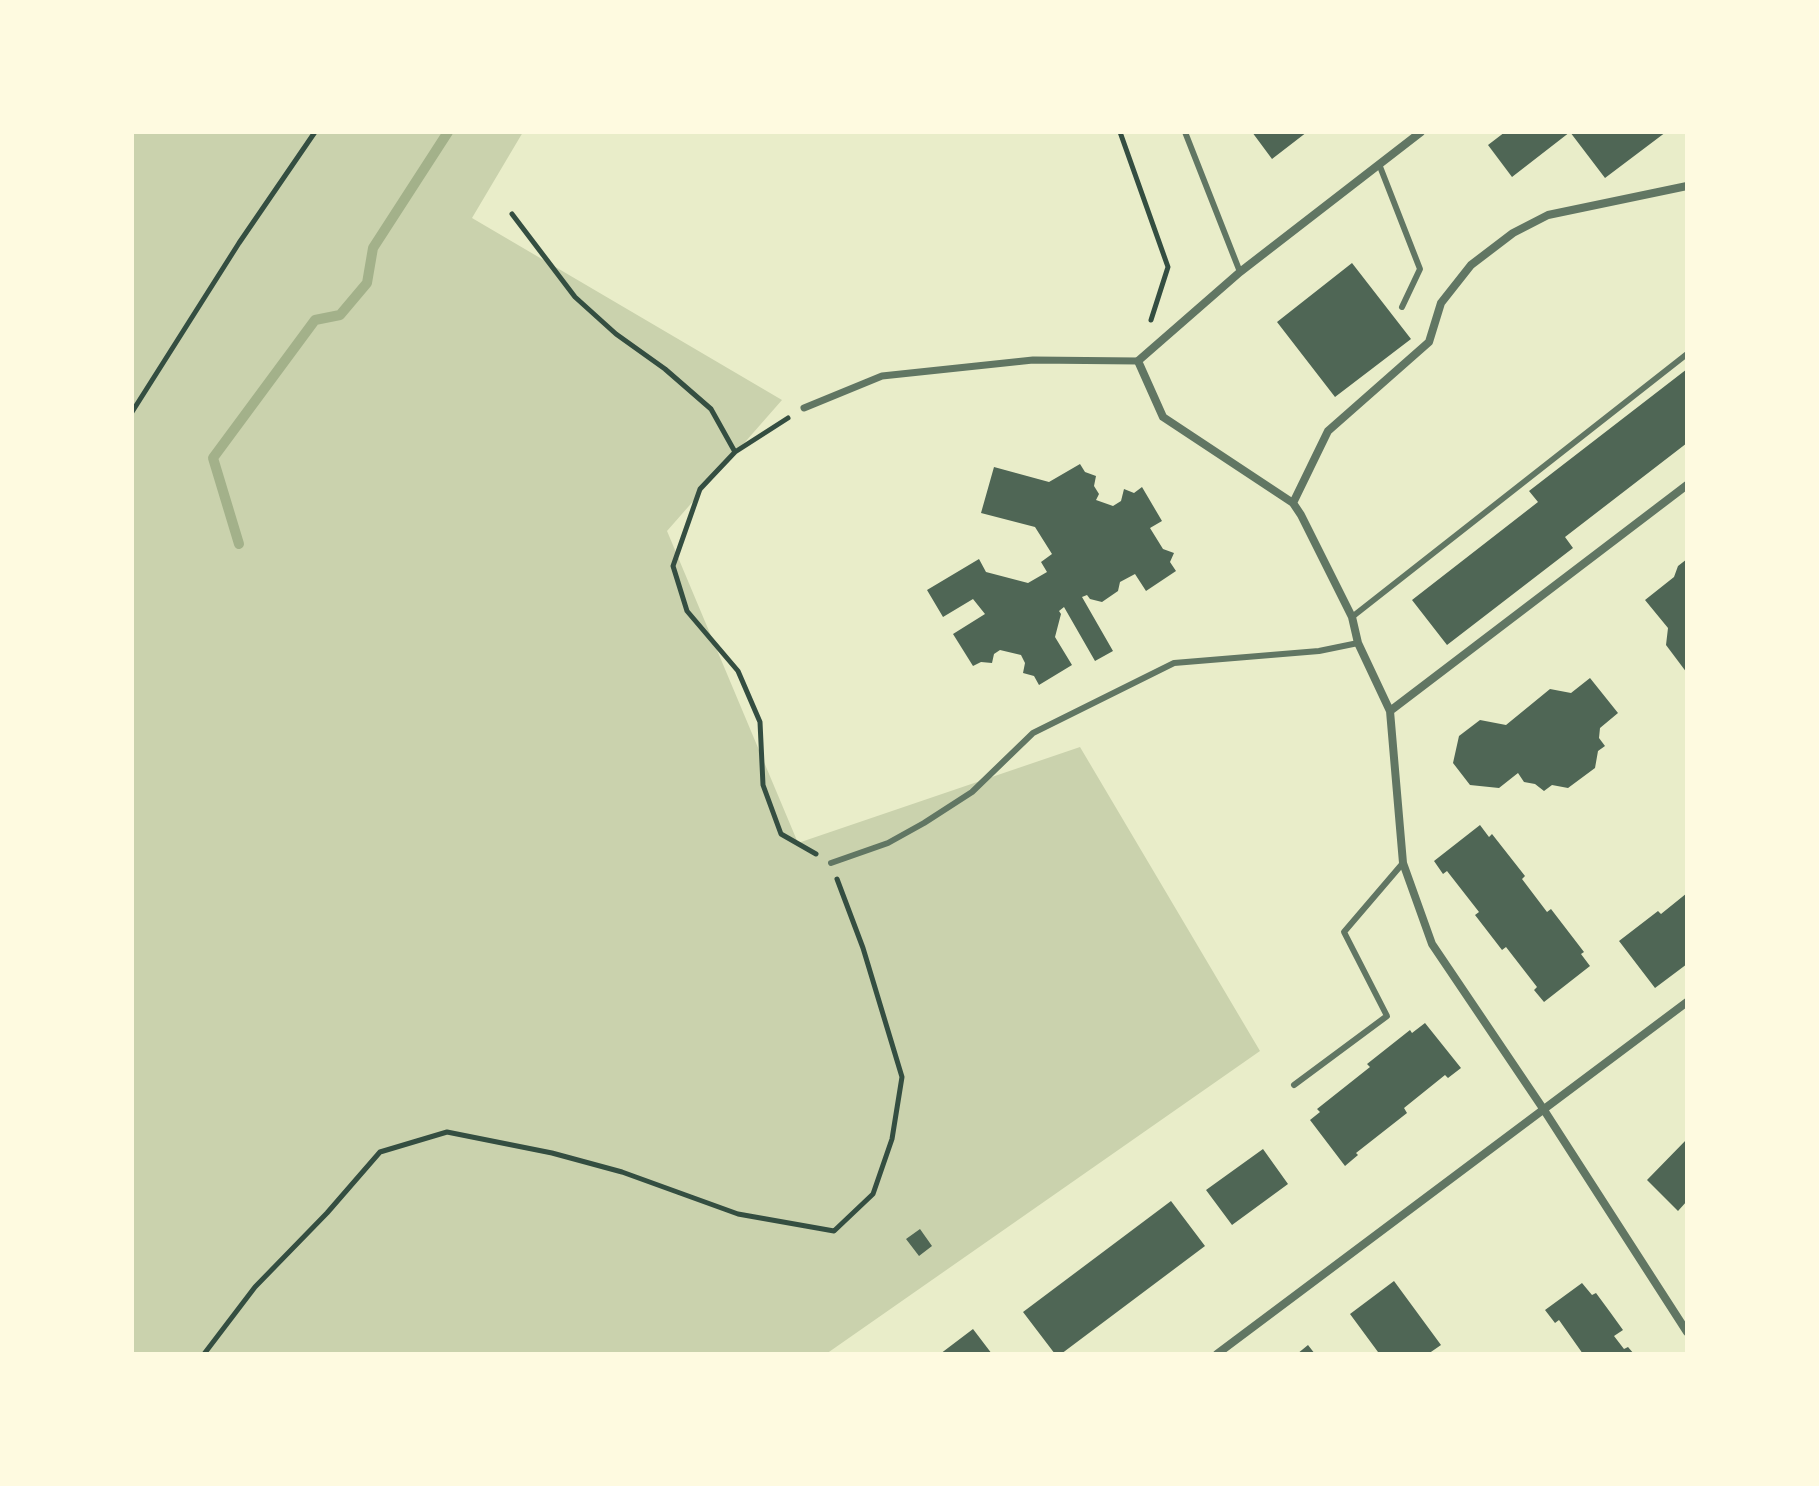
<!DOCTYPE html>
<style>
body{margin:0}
#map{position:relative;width:1819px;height:1486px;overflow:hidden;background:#e9edc9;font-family:"Varela Round",sans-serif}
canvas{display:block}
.frame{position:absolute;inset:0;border:134px solid #fefae0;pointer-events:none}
</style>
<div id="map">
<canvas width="1819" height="1486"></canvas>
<div class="frame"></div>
</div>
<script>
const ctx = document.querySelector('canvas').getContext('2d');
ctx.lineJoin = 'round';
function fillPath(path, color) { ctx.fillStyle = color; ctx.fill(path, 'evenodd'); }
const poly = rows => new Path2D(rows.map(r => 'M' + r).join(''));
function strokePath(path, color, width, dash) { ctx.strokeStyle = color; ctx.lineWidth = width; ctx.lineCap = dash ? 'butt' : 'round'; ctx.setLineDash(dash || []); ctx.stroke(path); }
fillPath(poly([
 [132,132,523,132,472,218,782,400,667,531,798,843,1080,747,1260,1051,826,1354,132,1354]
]), '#cad2ad');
strokePath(poly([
 [239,544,213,458,315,320,340,315,367,283,373,248,448,132]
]), '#a3b18a', 10);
fillPath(poly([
 [1252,132,1307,132,1272,159],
 [1505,132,1666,132,1605,178,1570,132,1512,177,1488,145],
 [1352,263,1411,339,1335,397,1277,322],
 [1687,369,1687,443,1565,537,1573,548,1447,645,1412,600,1538,502,1529,491],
 [1080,464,1085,472,1096,476,1094,486,1099,494,1096,500,1113,506,1121,501,1124,489,1134,493,1142,487,1162,521,1150,528,1163,549,1174,553,1170,562,1176,571,1146,591,1135,574,1120,582,1118,591,1102,602,1090,599,1087,595,1082,597,1113,651,1095,661,1064,607,1059,611,1061,614,1055,637,1072,665,1039,685,1034,676,1023,673,1025,663,1021,655,1000,650,994,654,992,663,981,662,973,666,953,634,985,614,973,599,943,617,927,590,979,559,986,572,1028,583,1047,572,1041,562,1052,554,1035,527,981,513,994,467,1049,482],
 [1687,559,1687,673,1666,645,1668,628,1645,600,1674,577,1678,566],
 [1590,678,1618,713,1600,728,1599,738,1605,746,1598,751,1595,768,1568,788,1552,785,1544,791,1535,784,1524,782,1518,773,1499,788,1470,785,1453,763,1459,736,1480,720,1506,725,1550,689,1571,693],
 [1480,825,1489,837,1492,834,1525,876,1522,879,1547,912,1551,909,1584,952,1581,954,1590,966,1544,1002,1534,990,1537,987,1506,947,1502,950,1475,915,1479,912,1447,871,1443,874,1434,861],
 [1687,893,1687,964,1655,988,1619,941,1658,911,1661,914],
 [1425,1023,1461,1068,1448,1078,1445,1075,1404,1108,1407,1113,1356,1153,1358,1155,1345,1166,1310,1120,1320,1112,1317,1109,1370,1067,1367,1064,1410,1030,1412,1033],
 [1687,1139,1687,1201,1678,1211,1647,1180],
 [1263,1149,1288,1184,1232,1225,1206,1190],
 [1171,1201,1205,1246,1061,1354,1055,1354,1023,1312],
 [920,1229,932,1246,919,1256,906,1239],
 [1394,1281,1441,1345,1428,1354,1374,1354,1378,1352,1350,1314],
 [1582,1283,1592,1295,1596,1293,1610,1312,1623,1330,1614,1336,1624,1349,1628,1347,1634,1354,1583,1354,1559,1320,1555,1323,1545,1310],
 [973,1329,992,1354,940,1354],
 [1308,1345,1315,1354,1297,1354]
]), '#4f6655');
strokePath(poly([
 [1120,132,1168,267,1151,320],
 [512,214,575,297,616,334,665,369,711,409,735,452,700,489,673,566,687,611,738,671,760,722,763,785,781,834,816,854],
 [132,412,239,243,315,132],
 [735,452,788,418],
 [204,1354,255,1287,327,1213,380,1152,447,1132,552,1153,622,1172,738,1214,834,1231,873,1194,892,1139,902,1077,863,948,837,879]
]), '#344e41', 5);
strokePath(poly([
 [1185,132,1240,272],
 [1379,164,1420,269,1402,307],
 [1352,617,1687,354],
 [831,863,888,843,924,823,972,792,1033,733,1174,663,1319,651,1358,643],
 [1294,1085,1387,1016,1344,932,1403,863]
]), '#617663', 6);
strokePath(poly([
 [804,408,882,376,1033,360,1138,361]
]), '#617663', 7);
strokePath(poly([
 [1421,132,1240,272,1138,361,1163,417,1293,503,1301,515,1352,617,1358,643,1390,711,1403,863,1432,944,1544,1110,1687,1332],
 [1293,503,1328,431,1429,342,1441,303,1471,265,1513,233,1548,215,1687,186],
 [1390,711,1687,485],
 [1217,1354,1687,1002]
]), '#617663', 8);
</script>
